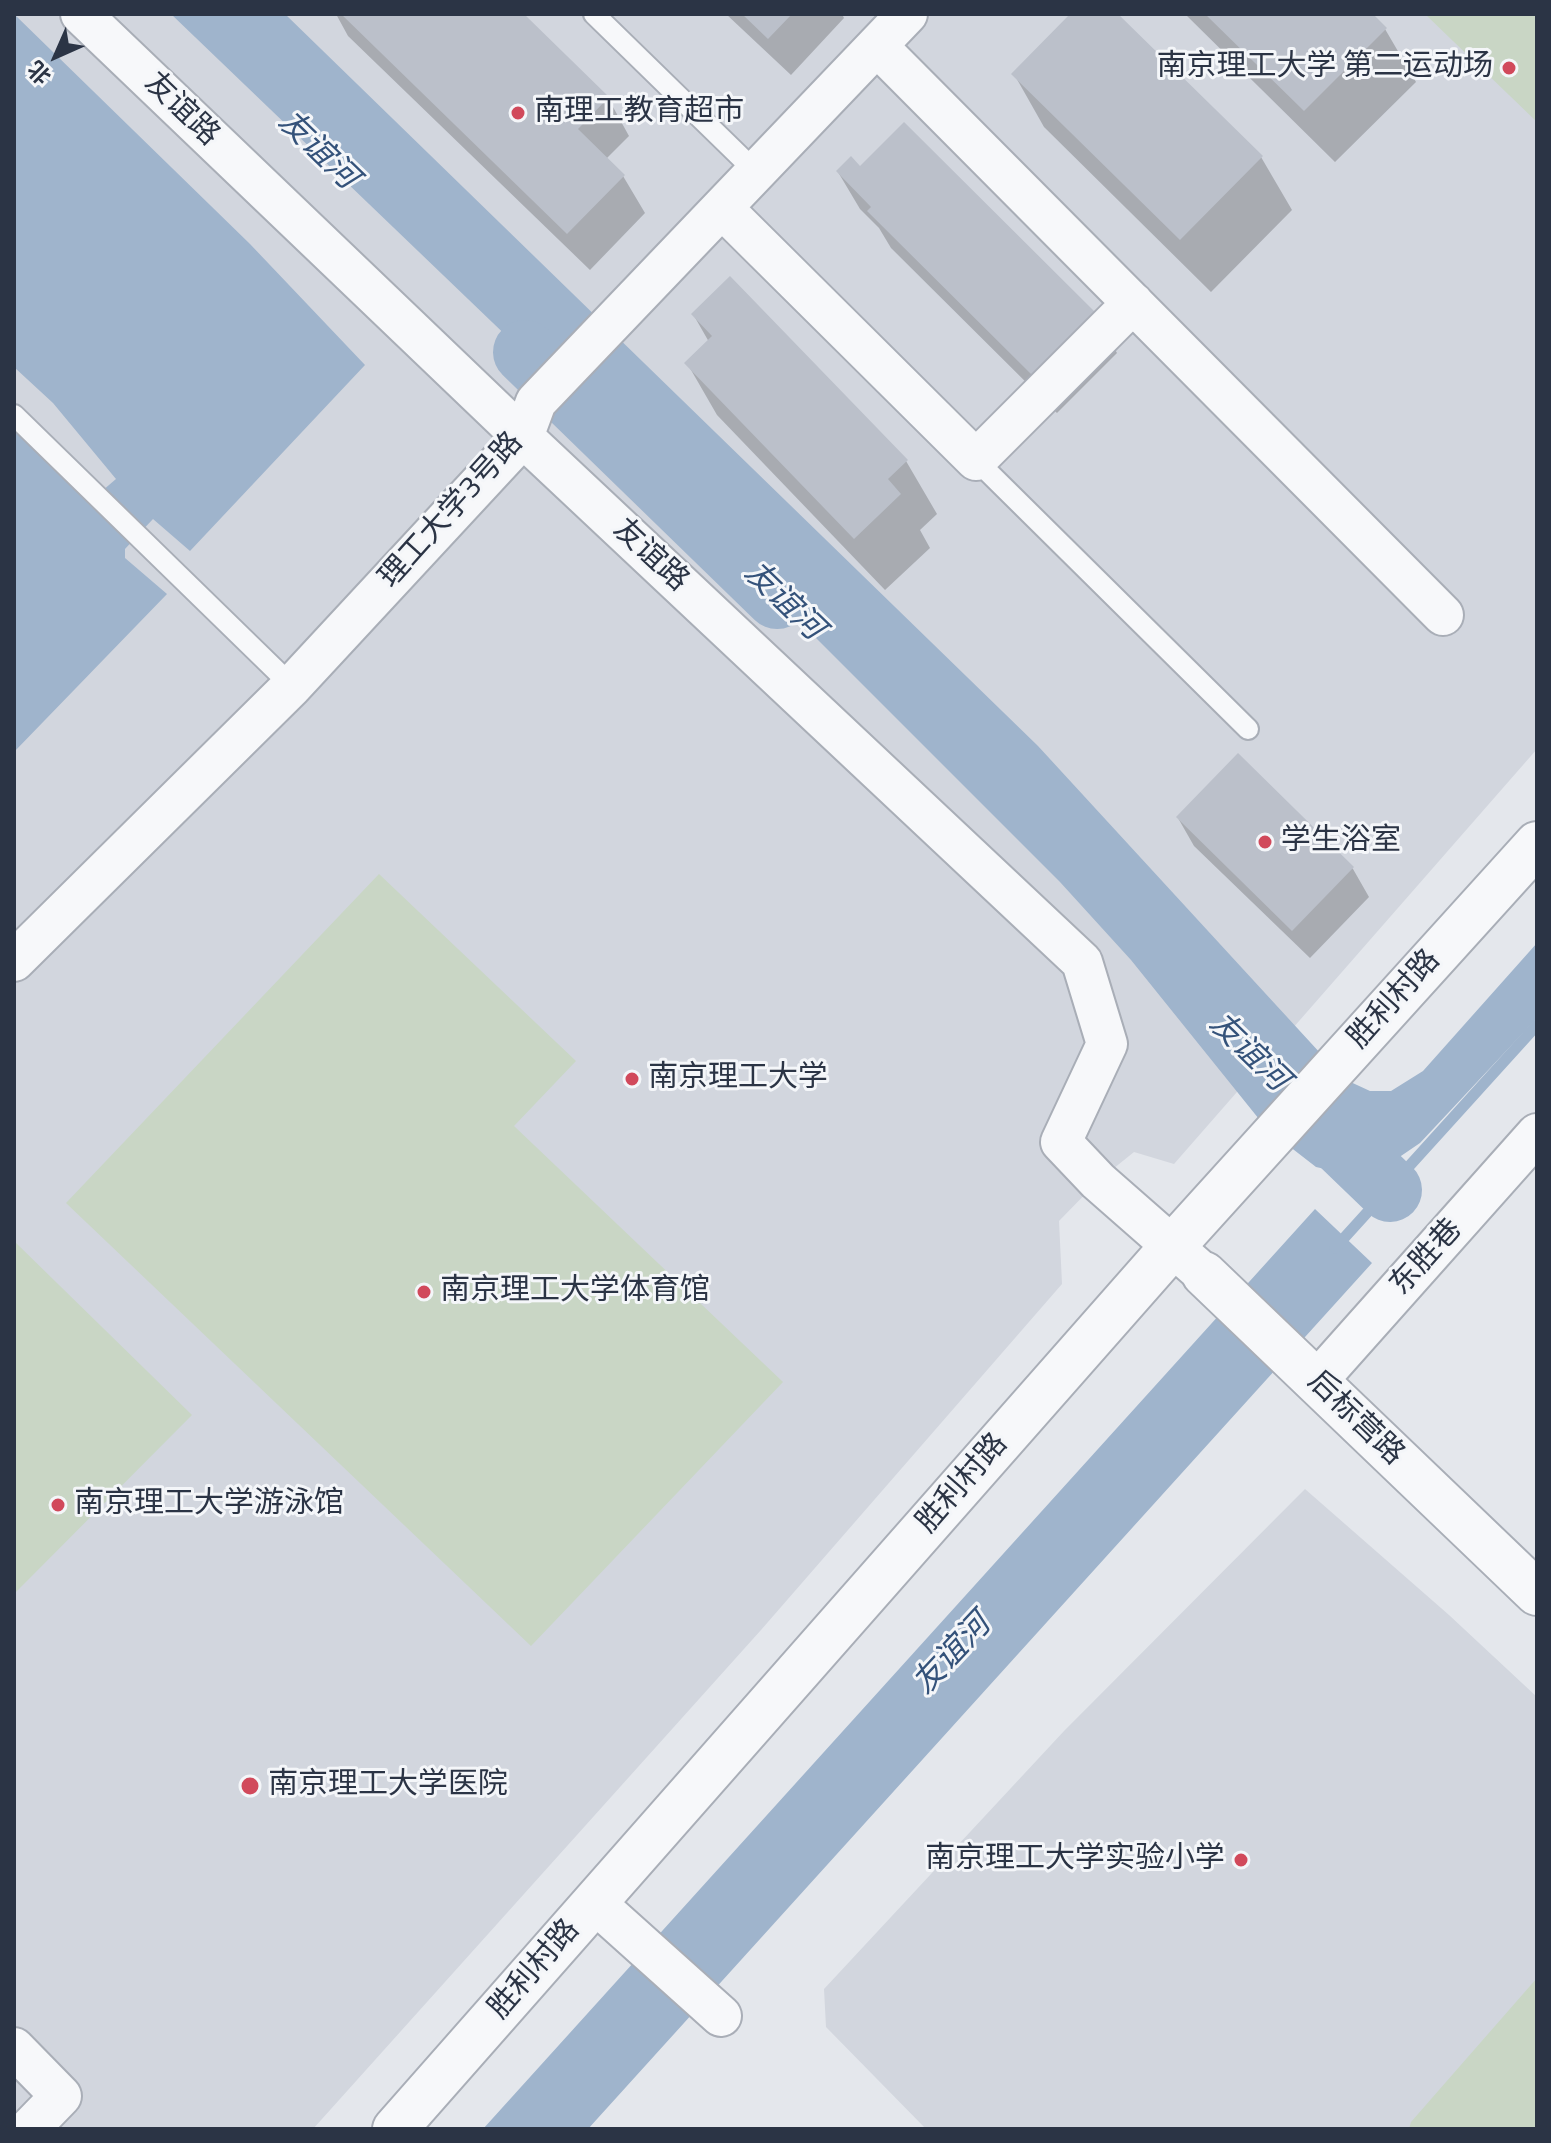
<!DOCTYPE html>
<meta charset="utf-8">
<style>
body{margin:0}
#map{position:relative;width:1551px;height:2143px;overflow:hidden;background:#e4e7ec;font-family:"Titillium Web","Noto Sans SC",sans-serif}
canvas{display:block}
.frame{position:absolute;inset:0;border:16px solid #2b3445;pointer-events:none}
.north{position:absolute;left:16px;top:16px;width:80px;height:80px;-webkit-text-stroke:6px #f4f6f9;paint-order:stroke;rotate:225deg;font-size:22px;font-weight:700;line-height:32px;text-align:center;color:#2b3445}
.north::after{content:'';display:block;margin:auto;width:28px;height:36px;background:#2b3445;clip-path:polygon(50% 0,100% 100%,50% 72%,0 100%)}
</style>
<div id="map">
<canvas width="1551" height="2143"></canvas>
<div class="frame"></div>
<div class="north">北</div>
</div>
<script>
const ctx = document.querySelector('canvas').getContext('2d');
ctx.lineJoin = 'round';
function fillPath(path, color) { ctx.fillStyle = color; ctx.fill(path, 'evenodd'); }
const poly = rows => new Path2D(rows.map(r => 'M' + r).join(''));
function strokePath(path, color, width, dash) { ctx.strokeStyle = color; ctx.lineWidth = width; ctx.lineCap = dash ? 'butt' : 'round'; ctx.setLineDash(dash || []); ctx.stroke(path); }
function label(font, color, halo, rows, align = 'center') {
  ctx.font = font + ' "Titillium Web","Noto Sans SC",sans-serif'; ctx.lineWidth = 6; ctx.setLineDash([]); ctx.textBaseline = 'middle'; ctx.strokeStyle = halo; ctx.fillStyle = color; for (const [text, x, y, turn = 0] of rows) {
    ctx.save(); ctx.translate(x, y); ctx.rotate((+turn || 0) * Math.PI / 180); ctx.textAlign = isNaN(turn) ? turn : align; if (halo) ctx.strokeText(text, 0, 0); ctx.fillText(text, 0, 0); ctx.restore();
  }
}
fillPath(poly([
 [14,14,1537,14,1537,749,1174,1164,1134,1152,1098,1181,1059,1221,1062,1284,761,1630,313,2129,14,2129],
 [1305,1489,1449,1615,1537,1697,1537,2129,926,2129,826,2027,824,1989,1064,1731]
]), '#d2d6de');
fillPath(poly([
 [1425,14,1537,14,1537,122],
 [379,874,576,1061,514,1126,783,1382,531,1646,66,1203],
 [14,1241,192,1415,14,1594],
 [1537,1978,1537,2129,1409,2129,1411,2122]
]), '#c9d6c5');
fillPath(poly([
 [14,14,250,244,365,365,190,551,153,519,136,537,125,549,125,558,167,594,14,752,14,421,95,497,116,479,53,403,14,367],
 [171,14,285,14,1038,746,1344,1079,1370,1091,1391,1091,1423,1071,1537,943,1537,1018,1420,1143,1376,1173,1343,1173,1316,1167,1267,1129,1131,960,1060,882,691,513],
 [1315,1209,1372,1263,588,2129,483,2129]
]), '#9fb4cc');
fillPath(poly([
 [336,14,521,14,608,98,629,136,606,159,623,176,645,213,590,270,348,36],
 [726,14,842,14,844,18,791,75],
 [1073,14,1116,14,1261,157,1292,210,1211,292,1044,127,1014,74],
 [1185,14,1370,14,1385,29,1416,82,1335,162],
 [860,169,1095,316,1117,353,1057,413,891,248,879,228,860,209,838,172],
 [693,314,906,461,937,514,920,530,930,548,885,590,717,415,687,363,709,342],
 [1238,756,1353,869,1369,897,1310,958,1194,846,1178,818]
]), '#0003');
strokePath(poly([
 [1335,1248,1537,1025]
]), '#9fb4cc', 11);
strokePath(poly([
 [525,352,777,597],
 [1309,1112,1390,1190]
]), '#9fb4cc', 64);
fillPath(poly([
 [341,14,524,14,609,97,578,129,625,175,567,234],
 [742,14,792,14,768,39],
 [1070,14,1118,14,1263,156,1180,240,1011,74],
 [1205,14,1373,14,1387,28,1304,111],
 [904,122,1097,314,1034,377,867,211,871,207,836,171,851,156,860,166],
 [730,276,908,460,888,479,901,494,854,539,684,363,712,336,691,314],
 [1238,753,1354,867,1292,931,1176,817]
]), '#bbc0ca');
const service = poly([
 [594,14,757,173],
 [14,415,292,686],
 [976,460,1248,729]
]);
const minor = poly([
 [81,14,523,437,1082,962,1107,1044,1061,1142,1098,1181,1196,1267],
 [877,46,1443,615],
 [722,208,976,460,1133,303],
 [14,961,292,686,523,437,536,402,907,14],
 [1316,1382,1537,1134],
 [595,1903,721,2016],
 [14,2048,61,2096,29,2129]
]);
const tertiary = poly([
 [1204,1274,1537,1593],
 [395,2129,1172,1247,1537,844]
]);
strokePath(service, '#a9aeb7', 24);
strokePath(minor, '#a9aeb7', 44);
strokePath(tertiary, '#a9aeb7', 48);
strokePath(service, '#f7f8fa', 20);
strokePath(minor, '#f7f8fa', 40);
strokePath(tertiary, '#f7f8fa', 44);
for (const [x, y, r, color] of [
 [1509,68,8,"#d1495b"],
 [518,113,8,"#d1495b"],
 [1265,842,8,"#d1495b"],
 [632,1079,8,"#d1495b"],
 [424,1292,8,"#d1495b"],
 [58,1505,8,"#d1495b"],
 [250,1786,10,"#d1495b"],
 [1241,1860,8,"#d1495b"]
]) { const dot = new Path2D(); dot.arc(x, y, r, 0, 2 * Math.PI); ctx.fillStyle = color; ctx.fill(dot); strokePath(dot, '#f4f6f9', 3); }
label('30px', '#2b3445', '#f4f6f9', [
 ["南京理工大学 第二运动场",1493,68,"right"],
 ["南理工教育超市",534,113],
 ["学生浴室",1281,842],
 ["南京理工大学",648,1079],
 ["南京理工大学体育馆",440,1292],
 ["南京理工大学游泳馆",74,1505],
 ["南京理工大学医院",268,1786],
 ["南京理工大学实验小学",1225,1860,"right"]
], 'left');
label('30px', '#2b3445', '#f4f6f9', [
 ["友谊路",181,110,44],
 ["理工大学3号路",452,511,-48],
 ["友谊路",650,556,43],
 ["胜利村路",1395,1000,-48],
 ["东胜巷",1427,1258,-48],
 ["后标营路",1355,1419,44],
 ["胜利村路",963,1484,-49],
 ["胜利村路",535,1970,-49]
]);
label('italic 32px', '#34527a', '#f4f6f9', [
 ["友谊河",317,151,44],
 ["友谊河",783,602,44],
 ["友谊河",1248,1053,44],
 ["友谊河",953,1655,-47]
]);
</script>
